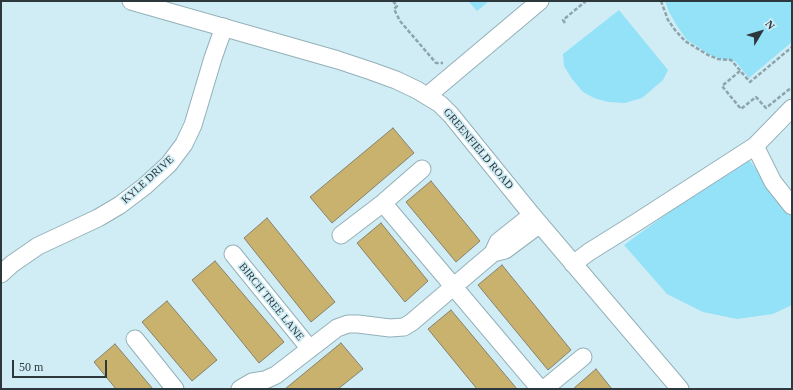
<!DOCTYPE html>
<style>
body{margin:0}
#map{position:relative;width:793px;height:390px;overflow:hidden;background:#d0edf5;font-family:Georgia,serif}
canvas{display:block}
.frame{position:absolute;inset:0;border:2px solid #2d383c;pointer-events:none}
.north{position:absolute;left:741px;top:12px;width:40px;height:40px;-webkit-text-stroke:3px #d0edf5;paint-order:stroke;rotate:52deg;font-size:11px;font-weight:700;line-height:16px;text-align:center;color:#2d383c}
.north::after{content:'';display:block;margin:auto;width:14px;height:18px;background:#2d383c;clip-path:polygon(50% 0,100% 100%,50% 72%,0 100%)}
.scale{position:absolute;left:12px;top:360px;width:95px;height:18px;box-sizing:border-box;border:2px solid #2d383c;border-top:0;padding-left:5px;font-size:12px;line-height:14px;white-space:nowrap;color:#2d383c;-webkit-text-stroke:3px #d0edf5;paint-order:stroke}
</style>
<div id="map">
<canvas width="793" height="390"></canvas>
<div class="frame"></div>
<div class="north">N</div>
<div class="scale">50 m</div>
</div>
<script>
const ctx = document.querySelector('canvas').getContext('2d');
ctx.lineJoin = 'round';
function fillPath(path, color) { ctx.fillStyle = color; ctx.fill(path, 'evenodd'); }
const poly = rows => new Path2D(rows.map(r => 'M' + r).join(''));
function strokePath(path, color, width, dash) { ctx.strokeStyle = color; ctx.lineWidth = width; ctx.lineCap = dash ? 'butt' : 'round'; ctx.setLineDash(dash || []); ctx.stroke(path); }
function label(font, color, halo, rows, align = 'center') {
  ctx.font = font + ' Georgia,serif'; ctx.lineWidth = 3.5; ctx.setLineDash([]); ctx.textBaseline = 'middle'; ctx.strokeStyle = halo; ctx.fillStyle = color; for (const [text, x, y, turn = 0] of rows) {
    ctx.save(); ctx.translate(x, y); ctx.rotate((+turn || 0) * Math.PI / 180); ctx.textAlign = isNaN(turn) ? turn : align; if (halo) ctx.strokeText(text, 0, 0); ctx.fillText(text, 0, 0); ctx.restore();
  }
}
fillPath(poly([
 [468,1,489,1,477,11],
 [665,1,792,1,792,42,749,78,735,61,721,59,710,55,686,39,677,26,669,12],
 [619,10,668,70,663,80,642,98,625,103,608,102,594,98,583,92,572,79,564,66,563,54],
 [746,156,792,216,792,305,773,314,737,319,703,312,667,294,624,245]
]), '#94e2f7');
const building = poly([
 [393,128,414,153,332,223,310,197,393,128],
 [431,181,480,241,456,262,406,202,431,181],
 [267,218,335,302,311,322,244,238,267,218],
 [381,223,428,281,405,302,357,243,381,223],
 [215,261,284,342,259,363,192,280,215,261],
 [502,265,571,350,548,370,478,285,502,265],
 [167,301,217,360,192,381,142,322,167,301],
 [451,310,517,389,477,389,428,329,451,310],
 [341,343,363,369,338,389,285,389,341,343],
 [115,344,153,389,116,389,94,362,115,344],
 [596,369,612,389,573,389,596,369]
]);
fillPath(building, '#c9b26d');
strokePath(building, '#87806a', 1);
const minor = poly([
 [131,1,338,60,371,71,396,80,417,90,440,104,451,115,532,215,680,389],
 [427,96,540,1],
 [755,146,773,182,792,206],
 [383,203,540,389],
 [532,215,498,242,493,253,505,250,540,224],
 [341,235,383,203,422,169],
 [233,254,310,349],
 [573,264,589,252,637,222,755,146,792,108],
 [1,274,12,264,38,246,98,218,120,205,145,186,169,164,184,144,193,125,213,58,224,27],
 [135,339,175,389],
 [240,389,252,382,265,380,276,375,337,328,348,324,358,324,390,328,404,327,412,322,493,253],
 [544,389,583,357]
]);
strokePath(minor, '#94b0b8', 19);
strokePath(poly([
 [393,1,397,6,394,9,400,21,436,63,443,63],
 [661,1,668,20,675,30,685,41,708,55,718,59,731,60,750,82,792,47],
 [565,23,563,20,586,1],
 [740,71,722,86,741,109,756,97,766,108,792,87]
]), '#8ea4aa', 2.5, [4, 2]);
strokePath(minor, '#fff', 17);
label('11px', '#2d383c', '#d0edf5', [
 ["GREENFIELD ROAD",478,149,50],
 ["KYLE DRIVE",148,180,-42],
 ["BIRCH TREE LANE",271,302,51]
]);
</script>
